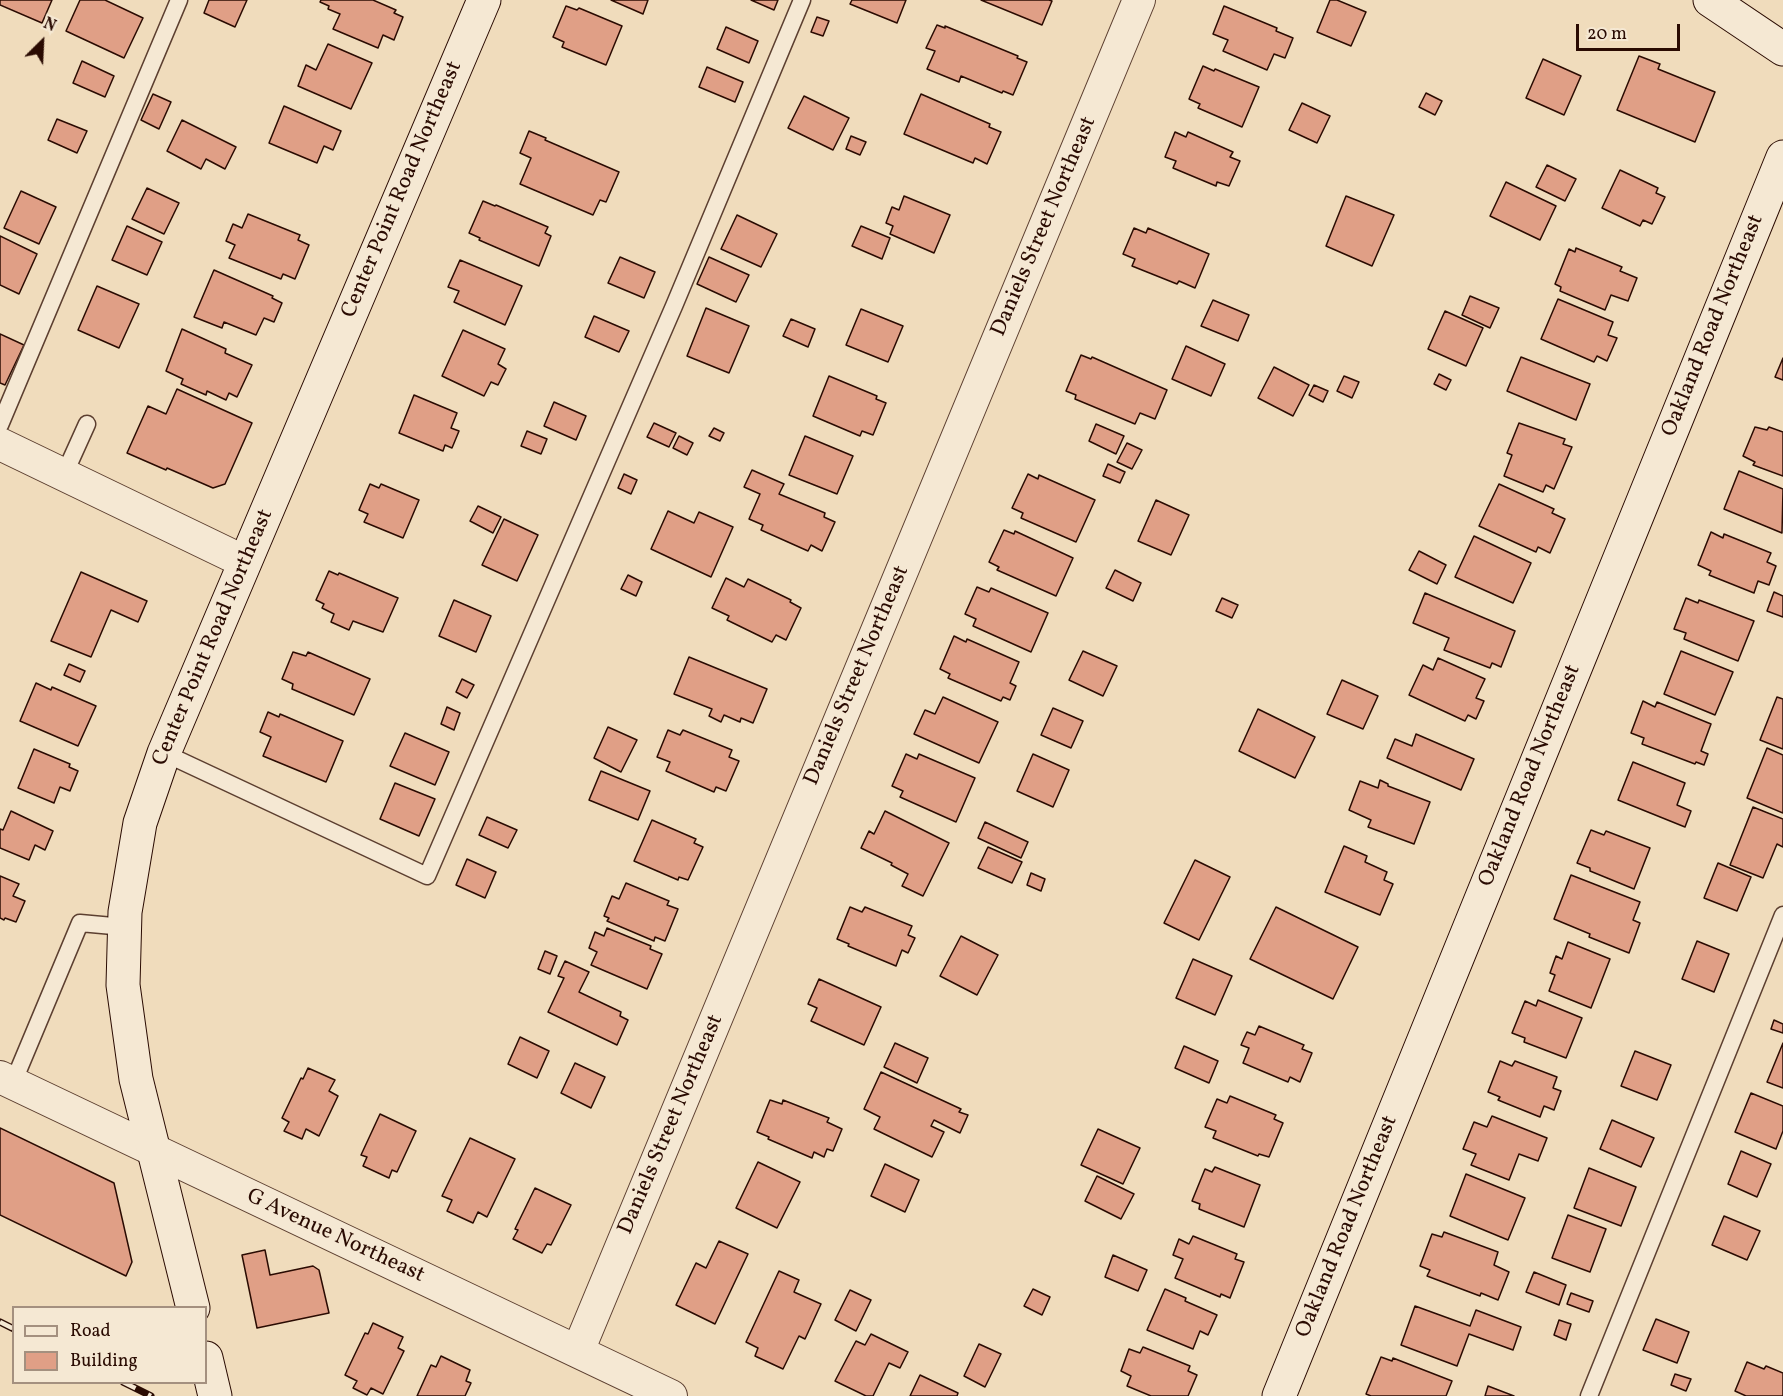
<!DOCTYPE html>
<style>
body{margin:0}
#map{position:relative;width:1783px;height:1396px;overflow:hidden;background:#f0dcbc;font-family:Vollkorn,serif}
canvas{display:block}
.legend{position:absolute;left:12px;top:1306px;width:195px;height:78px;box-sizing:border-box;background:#f5e8d3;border:2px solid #a4907f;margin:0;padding:8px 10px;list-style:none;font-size:18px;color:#2a0b02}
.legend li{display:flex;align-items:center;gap:12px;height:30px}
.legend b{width:30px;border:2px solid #a4907f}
.north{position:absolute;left:12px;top:12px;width:60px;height:60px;-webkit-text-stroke:4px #f5e8d3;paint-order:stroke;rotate:24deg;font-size:16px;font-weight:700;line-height:24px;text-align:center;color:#2a0b02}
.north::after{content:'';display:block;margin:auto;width:21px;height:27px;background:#2a0b02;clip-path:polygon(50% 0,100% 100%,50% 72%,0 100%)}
.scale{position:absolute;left:1576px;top:24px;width:104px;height:27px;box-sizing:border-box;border:3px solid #2a0b02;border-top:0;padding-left:8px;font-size:18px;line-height:21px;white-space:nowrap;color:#2a0b02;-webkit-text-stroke:4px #f5e8d3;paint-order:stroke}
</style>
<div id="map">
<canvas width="1783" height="1396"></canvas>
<ul class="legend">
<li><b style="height:8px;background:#f5e8d3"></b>Road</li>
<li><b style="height:16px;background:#e09f86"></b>Building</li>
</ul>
<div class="north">N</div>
<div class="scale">20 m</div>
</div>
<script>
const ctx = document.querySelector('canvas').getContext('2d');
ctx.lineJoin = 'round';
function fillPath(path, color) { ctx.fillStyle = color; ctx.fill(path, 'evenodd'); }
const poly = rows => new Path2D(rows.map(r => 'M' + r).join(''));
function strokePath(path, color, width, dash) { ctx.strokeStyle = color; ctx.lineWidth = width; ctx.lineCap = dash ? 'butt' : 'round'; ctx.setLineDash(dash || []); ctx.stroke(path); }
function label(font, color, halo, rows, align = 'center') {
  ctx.font = font + ' Vollkorn,serif'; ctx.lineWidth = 6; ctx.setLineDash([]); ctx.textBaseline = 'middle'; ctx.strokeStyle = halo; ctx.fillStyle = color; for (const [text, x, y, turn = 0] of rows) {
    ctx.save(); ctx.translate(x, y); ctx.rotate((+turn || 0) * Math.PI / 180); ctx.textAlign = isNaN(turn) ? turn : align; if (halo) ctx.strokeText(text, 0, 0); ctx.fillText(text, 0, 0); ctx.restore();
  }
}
const building = poly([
 [0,0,52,0,42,23,0,5,0,0],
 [80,0,105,0,143,18,124,58,66,31,80,0],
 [209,0,247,0,235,27,204,13,209,0],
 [321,0,373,0,396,10,394,13,403,17,394,40,383,35,378,48,333,29,340,14,328,9,329,6,320,2,321,0],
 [611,0,648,0,643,14,611,0],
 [751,0,778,0,774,10,751,0],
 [852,0,906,0,897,23,850,4,852,0],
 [981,0,1049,0,1052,1,1042,25,981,0],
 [1330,0,1337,0,1366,12,1351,46,1317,32,1330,0],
 [566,6,577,10,579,8,622,26,606,65,562,47,564,42,553,37,566,6],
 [1224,6,1277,28,1276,31,1293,38,1285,58,1274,54,1267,70,1223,51,1228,40,1213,34,1224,6],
 [817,17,829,21,823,36,811,32,817,17],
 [937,25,945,28,945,26,1018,56,1017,58,1027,62,1013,95,1003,91,1002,93,961,76,959,82,927,69,935,51,926,48,937,25],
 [726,27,758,41,749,63,717,49,726,27],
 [328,44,372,63,351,109,298,86,306,65,316,70,328,44],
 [1639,56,1660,64,1658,69,1715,92,1695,142,1617,110,1639,56],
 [1543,59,1581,76,1564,115,1526,98,1543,59],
 [82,61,114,76,105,97,73,83,82,61],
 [1203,66,1214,71,1215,69,1259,87,1242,127,1198,108,1200,104,1189,99,1203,66],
 [707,67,743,82,735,102,699,87,707,67],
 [1426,93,1442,101,1435,115,1419,107,1426,93],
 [153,94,171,102,159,129,141,120,153,94],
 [921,94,990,124,989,127,1001,132,987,164,975,158,973,163,904,134,921,94],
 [804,96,849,118,833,150,788,128,804,96],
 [1302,103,1330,116,1317,143,1289,130,1302,103],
 [284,106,341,131,333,150,324,146,317,163,269,143,284,106],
 [57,119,87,131,77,153,48,140,57,119],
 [182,120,236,147,225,169,206,159,201,169,167,151,182,120],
 [529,131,546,138,545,140,619,172,606,202,600,200,593,215,520,184,531,158,520,153,529,131],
 [1175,132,1186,137,1188,132,1233,152,1230,157,1240,161,1229,186,1217,182,1216,186,1173,168,1176,161,1165,157,1175,132],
 [851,136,866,142,860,155,846,149,851,136],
 [1547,165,1576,179,1565,201,1536,187,1547,165],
 [1620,170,1658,188,1656,193,1665,197,1652,224,1643,220,1640,226,1602,208,1620,170],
 [1506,182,1556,206,1540,240,1490,216,1506,182],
 [147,188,179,203,164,234,132,219,147,188],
 [21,191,56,207,39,244,4,228,21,191],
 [904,196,950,215,934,253,890,234,893,226,886,223,892,207,899,210,904,196],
 [1346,196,1394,215,1372,266,1326,246,1346,196],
 [483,201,495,206,496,205,548,227,545,233,551,236,539,266,479,240,480,238,469,233,483,201],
 [248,214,300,235,298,240,309,245,295,279,283,274,281,279,229,258,235,245,226,241,233,224,242,228,248,214],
 [737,215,777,234,761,267,721,249,737,215],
 [127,226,162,242,147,275,112,260,127,226],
 [861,226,890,238,882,259,852,246,861,226],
 [1134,228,1146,233,1148,228,1209,254,1195,288,1179,281,1177,284,1132,266,1135,259,1123,254,1134,228],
 [0,236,37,254,19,294,0,285,0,236],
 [1576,248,1622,267,1620,271,1637,278,1628,301,1611,295,1605,310,1560,291,1561,287,1555,284,1569,249,1575,252,1576,248],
 [620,257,655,272,644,298,608,283,620,257],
 [709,257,749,275,736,302,697,284,709,257],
 [460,260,522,286,505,325,454,302,459,291,448,287,460,260],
 [214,270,273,296,272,298,282,303,274,322,264,318,256,335,224,322,222,328,194,317,214,270],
 [97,286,139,304,119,348,78,330,97,286],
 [1470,296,1499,308,1490,328,1462,315,1470,296],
 [1558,299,1613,322,1608,335,1617,338,1607,361,1597,356,1594,362,1541,339,1558,299],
 [1213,300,1249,315,1238,341,1201,326,1213,300],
 [706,308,749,326,729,373,687,356,706,308],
 [861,309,903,326,888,362,846,345,861,309],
 [1445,311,1483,328,1466,366,1428,349,1445,311],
 [594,316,629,331,619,352,585,337,594,316],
 [791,319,815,329,808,347,783,336,791,319],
 [182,329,226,349,225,353,252,365,237,397,229,393,226,400,207,391,206,395,181,384,183,379,166,371,182,329],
 [463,330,505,349,498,364,506,369,498,385,491,382,484,396,442,376,463,330],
 [0,334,24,345,5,385,0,383,0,334],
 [1186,346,1225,364,1211,396,1172,379,1186,346],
 [1081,355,1091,359,1092,357,1167,390,1155,419,1140,413,1135,424,1075,399,1076,395,1066,391,1081,355],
 [1521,357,1590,384,1576,420,1507,391,1521,357],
 [1783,358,1783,380,1775,377,1783,358],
 [1274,367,1309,385,1293,416,1258,398,1274,367],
 [1439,374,1451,380,1446,390,1434,384,1439,374],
 [829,376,877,396,876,399,886,403,873,435,862,431,860,436,813,416,829,376],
 [1344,376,1359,382,1352,398,1337,391,1344,376],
 [1314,385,1328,391,1323,402,1309,395,1314,385],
 [177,389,252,423,225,484,213,488,167,468,166,470,127,453,148,406,166,414,177,389],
 [414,395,457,413,451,428,459,431,452,448,445,445,443,451,399,433,414,395],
 [554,402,586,416,576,440,544,426,554,402],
 [654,423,676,433,669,447,647,437,654,423],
 [1519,423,1565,439,1563,444,1572,447,1554,489,1546,485,1543,492,1504,476,1512,455,1507,453,1519,423],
 [1096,424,1124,436,1116,454,1089,441,1096,424],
 [1755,427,1767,430,1769,427,1783,432,1783,476,1753,465,1755,462,1743,456,1755,427],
 [714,428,724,433,720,441,709,436,714,428],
 [527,431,547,439,541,454,521,446,527,431],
 [679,436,693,443,687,455,673,448,679,436],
 [805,436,853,456,837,494,789,475,805,436],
 [1127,443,1142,450,1132,469,1117,462,1127,443],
 [1108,464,1125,472,1120,483,1103,476,1108,464],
 [752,470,784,484,779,494,825,513,824,517,835,522,822,551,811,545,808,551,761,530,763,525,749,519,760,494,744,487,752,470],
 [1739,471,1783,489,1782,533,1724,509,1739,471],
 [624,474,637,480,631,494,618,488,624,474],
 [1028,474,1038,479,1039,475,1095,500,1076,542,1021,518,1023,513,1012,508,1028,474],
 [370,484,379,488,381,484,419,500,403,538,364,522,368,514,359,510,370,484],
 [1499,484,1554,509,1552,513,1565,519,1550,553,1538,547,1536,552,1479,526,1499,484],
 [1156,500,1189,515,1171,555,1138,541,1156,500],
 [478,506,501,517,493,533,470,521,478,506],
 [668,511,694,523,699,512,733,527,711,577,651,549,668,511],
 [504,519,538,535,517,581,482,565,504,519],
 [1004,530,1014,534,1015,531,1073,558,1056,596,997,570,999,567,989,562,1004,530],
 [1711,532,1723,538,1724,534,1771,553,1767,562,1776,566,1769,585,1758,581,1754,593,1709,575,1711,571,1698,565,1711,532],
 [1474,536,1531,563,1513,603,1455,577,1474,536],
 [1419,551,1446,565,1437,584,1409,570,1419,551],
 [1115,570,1141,583,1133,601,1106,588,1115,570],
 [329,571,338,575,339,573,398,598,383,632,353,621,349,630,331,622,334,614,322,608,324,604,316,600,329,571],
 [81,572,147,601,138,622,111,610,91,657,51,641,81,572],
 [628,575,642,582,636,596,621,589,628,575],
 [726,578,744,587,748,579,791,600,790,602,801,608,786,640,776,635,772,642,727,620,729,616,712,608,726,578],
 [977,587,989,592,991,588,1048,613,1031,652,973,626,976,619,965,614,977,587],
 [1774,592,1783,596,1783,617,1767,611,1774,592],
 [1425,593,1515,631,1501,667,1492,663,1490,668,1444,650,1449,638,1413,623,1425,593],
 [1222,598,1238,605,1232,618,1216,611,1222,598],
 [1686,598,1698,603,1699,600,1754,621,1738,661,1684,639,1686,633,1674,629,1686,598],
 [454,600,491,616,476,652,439,636,454,600],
 [954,636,966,642,967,639,1019,662,1010,683,1016,686,1010,700,1003,697,1001,701,948,678,950,674,940,669,954,636],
 [1083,651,1117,666,1103,696,1069,680,1083,651],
 [1681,651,1733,672,1715,715,1664,694,1681,651],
 [293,652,306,656,308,652,370,679,354,715,292,689,293,684,282,679,293,652],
 [689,657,767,689,753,723,741,718,740,722,724,715,721,722,709,716,712,709,674,694,689,657],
 [1438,658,1485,679,1476,698,1484,701,1476,719,1468,715,1465,721,1409,695,1423,665,1433,670,1438,658],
 [69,664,85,671,80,682,64,675,69,664],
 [462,679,474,685,467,698,456,692,462,679],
 [1342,680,1378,696,1363,729,1327,714,1342,680],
 [36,683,51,690,52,687,96,706,78,746,20,721,36,683],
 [943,697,998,722,979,763,914,734,925,710,935,714,943,697],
 [1777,697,1783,699,1783,749,1760,740,1777,697],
 [1643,701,1655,707,1657,702,1711,724,1701,751,1708,754,1704,765,1696,762,1695,764,1642,744,1644,738,1631,733,1643,701],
 [447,707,460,713,454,730,441,724,447,707],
 [1053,708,1083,721,1071,748,1041,735,1053,708],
 [1258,709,1315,737,1295,778,1239,751,1258,709],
 [268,712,279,717,280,714,343,741,326,782,263,756,271,737,260,732,268,712],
 [608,727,637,740,621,772,594,758,608,727],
 [668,730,680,735,683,730,732,750,729,757,739,761,726,791,716,787,714,792,666,771,670,762,657,757,668,730],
 [405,733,449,752,435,785,390,766,405,733],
 [1416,734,1474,759,1461,790,1387,758,1395,739,1412,746,1416,734],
 [1767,748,1783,755,1783,813,1747,798,1767,748],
 [34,749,70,764,69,767,78,771,70,791,60,787,54,803,18,788,34,749],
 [906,754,917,759,919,754,975,778,956,822,900,797,903,791,892,786,906,754],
 [1033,754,1069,770,1053,807,1017,791,1033,754],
 [1633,762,1685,783,1677,805,1691,811,1685,827,1618,800,1633,762],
 [601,771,650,791,638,820,589,800,601,771],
 [1380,780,1388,784,1388,786,1430,802,1414,844,1368,827,1371,820,1349,810,1360,781,1378,788,1380,780],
 [395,783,435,799,419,836,380,819,395,783],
 [1753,807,1783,819,1783,847,1777,844,1763,878,1730,865,1753,807],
 [11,811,53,831,45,850,35,845,29,860,0,848,0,829,3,830,11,811],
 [885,811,949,843,923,896,902,886,908,874,891,865,892,863,861,848,869,831,874,834,885,811],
 [487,817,517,830,508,848,479,835,487,817],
 [652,820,696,839,694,843,703,847,688,880,679,877,678,880,634,861,652,820],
 [985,822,1028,842,1021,858,978,838,985,822],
 [1591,830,1604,835,1606,831,1650,848,1634,889,1590,871,1590,868,1577,863,1591,830],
 [1344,846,1367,856,1365,862,1387,872,1384,880,1393,884,1380,915,1325,892,1344,846],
 [988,847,1022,862,1012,883,978,868,988,847],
 [467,859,496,872,485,898,456,885,467,859],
 [1195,860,1230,877,1199,940,1164,923,1195,860],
 [1718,863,1751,877,1737,911,1704,898,1718,863],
 [1031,873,1045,879,1041,891,1027,885,1031,873],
 [1571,875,1640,902,1633,920,1640,923,1629,953,1589,937,1590,934,1554,919,1571,875],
 [0,876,19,884,13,896,25,901,16,922,5,918,4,920,0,918,0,876],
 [626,883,669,901,667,905,678,909,665,941,655,937,654,941,607,921,609,918,604,916,612,896,619,899,626,883],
 [850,907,862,912,865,907,912,926,908,935,915,938,908,953,902,950,896,966,848,946,849,944,837,939,850,907],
 [1276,907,1358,947,1333,999,1250,959,1276,907],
 [607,928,651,946,650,949,662,954,647,989,591,965,597,952,589,948,595,932,604,936,607,928],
 [961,936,998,955,977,995,940,976,961,936],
 [1697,941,1729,954,1714,992,1682,979,1697,941],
 [1568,942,1610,959,1591,1008,1549,991,1555,975,1550,973,1556,956,1562,959,1568,942],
 [545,951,557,956,550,974,538,969,545,951],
 [1193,959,1232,976,1215,1015,1176,998,1193,959],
 [565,961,589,972,579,992,621,1012,620,1016,628,1020,617,1045,548,1012,564,978,558,976,565,961],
 [819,979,881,1007,864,1045,811,1021,817,1008,808,1004,819,979],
 [1538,1000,1582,1018,1566,1058,1524,1042,1525,1038,1512,1033,1525,1001,1536,1006,1538,1000],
 [1774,1020,1783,1024,1783,1033,1771,1029,1774,1020],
 [1259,1026,1304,1045,1302,1049,1312,1053,1300,1082,1290,1077,1288,1082,1243,1063,1249,1048,1241,1045,1247,1032,1255,1035,1259,1026],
 [520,1037,549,1051,537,1078,508,1064,520,1037],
 [895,1043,928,1058,917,1083,884,1067,895,1043],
 [1783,1043,1783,1088,1767,1082,1783,1043],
 [1184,1046,1218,1061,1209,1083,1175,1068,1184,1046],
 [1635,1051,1671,1065,1657,1100,1621,1086,1635,1051],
 [1500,1061,1512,1066,1515,1061,1557,1077,1553,1088,1561,1091,1554,1110,1544,1106,1540,1117,1498,1100,1500,1097,1488,1092,1500,1061],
 [575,1063,605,1077,591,1108,561,1093,575,1063],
 [308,1068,335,1080,329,1091,338,1096,319,1136,306,1129,302,1139,284,1131,289,1122,282,1118,301,1078,303,1079,308,1068],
 [881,1072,961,1109,959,1112,968,1115,960,1133,934,1120,931,1126,944,1132,932,1157,874,1129,880,1117,864,1109,881,1072],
 [1751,1093,1783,1106,1783,1131,1776,1149,1735,1132,1751,1093],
 [1230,1096,1276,1115,1274,1119,1283,1123,1269,1157,1259,1154,1258,1156,1213,1138,1216,1131,1205,1127,1217,1099,1227,1103,1230,1096],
 [770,1100,782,1104,783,1100,829,1118,827,1122,842,1129,833,1151,827,1149,824,1157,814,1152,812,1158,768,1139,769,1137,757,1132,770,1100],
 [380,1114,416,1131,397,1172,392,1170,389,1178,363,1166,367,1157,361,1155,380,1114],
 [1492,1116,1547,1138,1538,1161,1519,1154,1509,1180,1471,1165,1476,1154,1463,1149,1474,1122,1487,1127,1492,1116],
 [1612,1120,1654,1138,1641,1167,1600,1149,1612,1120],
 [0,1128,114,1183,132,1262,126,1276,0,1215,0,1128],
 [1098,1129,1140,1148,1123,1184,1081,1165,1098,1129],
 [470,1138,515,1159,487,1217,478,1212,473,1223,447,1211,452,1200,442,1196,470,1138],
 [1741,1151,1771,1164,1757,1197,1728,1184,1741,1151],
 [758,1162,800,1182,777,1228,736,1208,758,1162],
 [885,1164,919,1180,905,1212,871,1196,885,1164],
 [1215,1167,1260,1185,1244,1227,1199,1209,1200,1204,1192,1201,1205,1169,1212,1172,1215,1167],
 [1589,1168,1636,1187,1621,1226,1574,1208,1589,1168],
 [1466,1174,1525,1198,1508,1240,1450,1216,1466,1174],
 [1097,1176,1134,1194,1121,1219,1085,1201,1097,1176],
 [535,1188,571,1205,551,1245,547,1244,542,1253,513,1239,518,1230,515,1229,535,1188],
 [1568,1215,1606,1229,1590,1272,1552,1258,1568,1215],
 [1724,1216,1760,1231,1747,1260,1712,1245,1724,1216],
 [1444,1232,1498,1252,1494,1265,1509,1272,1498,1300,1481,1293,1480,1296,1427,1276,1430,1270,1420,1266,1432,1234,1442,1237,1444,1232],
 [1193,1236,1237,1254,1235,1259,1244,1262,1230,1298,1221,1294,1220,1297,1175,1278,1183,1259,1173,1255,1179,1239,1189,1244,1193,1236],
 [719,1241,748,1254,715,1324,676,1305,696,1263,706,1268,719,1241],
 [265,1250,270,1275,313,1266,319,1270,329,1313,257,1328,242,1255,265,1250],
 [1113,1255,1147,1270,1138,1291,1105,1277,1113,1255],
 [779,1271,799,1280,794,1292,821,1304,805,1339,799,1336,783,1369,755,1356,758,1348,746,1342,779,1271],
 [1534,1272,1566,1285,1559,1305,1526,1292,1534,1272],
 [1033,1289,1050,1297,1042,1315,1024,1306,1033,1289],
 [1165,1289,1186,1298,1185,1301,1217,1315,1208,1335,1200,1331,1193,1349,1147,1330,1165,1289],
 [850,1290,871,1300,856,1331,835,1320,850,1290],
 [1571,1293,1593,1301,1589,1312,1567,1304,1571,1293],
 [1415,1306,1470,1326,1476,1310,1521,1327,1513,1350,1469,1334,1457,1366,1401,1345,1415,1306],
 [1656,1319,1689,1332,1677,1363,1643,1350,1656,1319],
 [1559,1320,1571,1324,1566,1340,1554,1335,1559,1320],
 [373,1323,403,1337,398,1348,404,1351,383,1394,371,1388,367,1395,353,1388,357,1381,345,1375,365,1333,368,1334,373,1323],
 [871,1334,908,1352,900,1368,889,1363,873,1396,866,1396,835,1381,856,1341,865,1345,871,1334],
 [979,1344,1001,1354,985,1387,964,1376,979,1344],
 [1143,1347,1190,1366,1188,1371,1197,1375,1188,1396,1151,1396,1127,1386,1131,1376,1121,1371,1129,1349,1140,1353,1143,1347],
 [441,1356,470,1370,466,1381,471,1383,465,1396,417,1396,431,1365,436,1367,441,1356],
 [1381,1357,1392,1361,1393,1358,1452,1381,1446,1396,1371,1396,1366,1394,1381,1357],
 [1747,1362,1764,1369,1766,1366,1783,1373,1783,1396,1746,1396,1735,1391,1747,1362],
 [1675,1374,1691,1379,1686,1391,1671,1385,1675,1374],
 [920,1375,958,1393,957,1396,910,1396,920,1375],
 [1488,1386,1514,1396,1485,1396,1488,1386]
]);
fillPath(building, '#e09f86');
strokePath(building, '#2a0b02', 1.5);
const lane = poly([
 [0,425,179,0],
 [64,475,87,424],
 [164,753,427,876,674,306,802,0],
 [13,1083,80,923,124,927],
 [1589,1396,1783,915]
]);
const street = poly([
 [0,444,245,562],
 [0,1077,671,1396],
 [578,1351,1139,0]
]);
const secondary = poly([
 [1710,0,1783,49],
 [193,1308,136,1079,123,985,125,912,140,823,164,753,484,0],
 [206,1358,215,1396],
 [1279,1396,1783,157]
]);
strokePath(lane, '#5c3f30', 19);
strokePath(street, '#5c3f30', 34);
strokePath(secondary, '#2a0b02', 35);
strokePath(lane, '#f5e8d3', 16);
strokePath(street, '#f5e8d3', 32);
strokePath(secondary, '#f5e8d3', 33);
const rail = poly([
 [0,1322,14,1329],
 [123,1382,151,1396]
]);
strokePath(rail, '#2a0b02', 7);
strokePath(rail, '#f5e8d3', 4.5, [14]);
label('22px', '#2a0b02', '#f5e8d3', [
 ["Center Point Road Northeast",403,190,-67],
 ["Daniels Street Northeast",1045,227,-67],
 ["Oakland Road Northeast",1714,326,-68],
 ["Center Point Road Northeast",214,638,-67],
 ["Daniels Street Northeast",858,676,-67],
 ["Oakland Road Northeast",1531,776,-68],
 ["Daniels Street Northeast",672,1125,-67],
 ["Oakland Road Northeast",1348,1227,-68],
 ["G Avenue Northeast",335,1237,25]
]);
</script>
